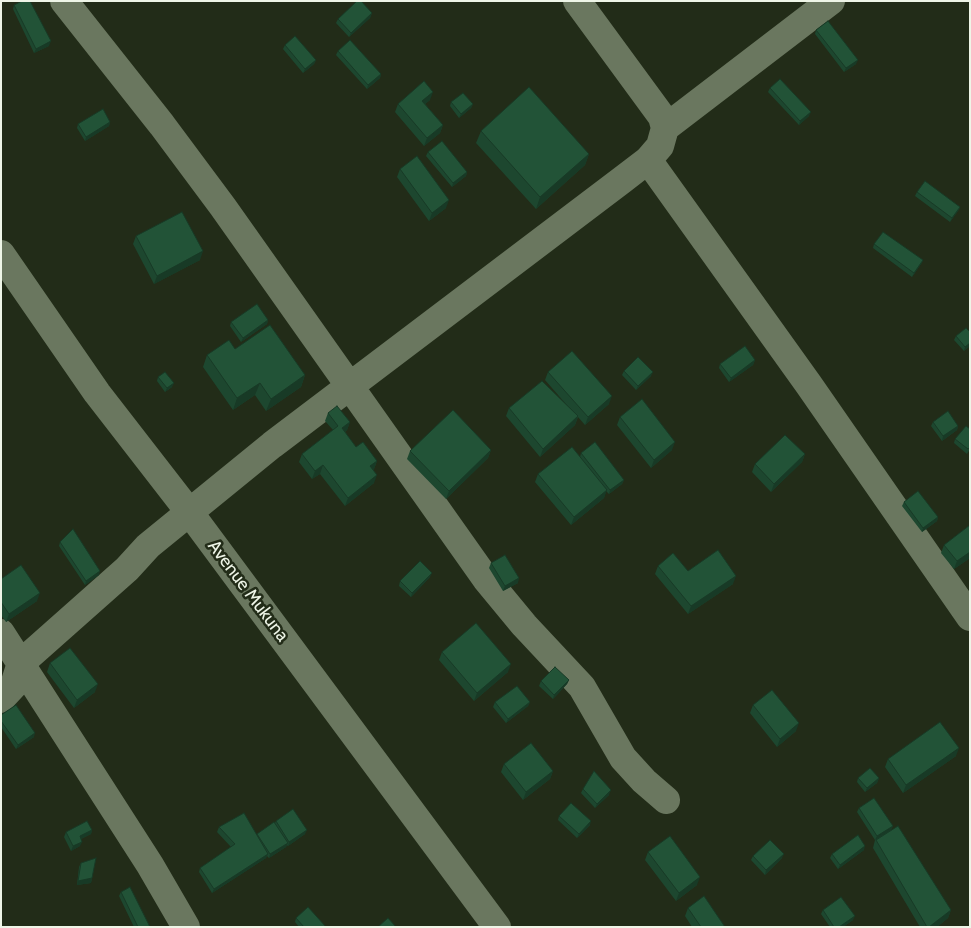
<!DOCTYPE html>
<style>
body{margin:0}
#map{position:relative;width:971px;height:928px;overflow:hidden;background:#222c18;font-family:Cabin,sans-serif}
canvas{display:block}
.frame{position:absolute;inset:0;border:2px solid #eef5e7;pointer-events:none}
</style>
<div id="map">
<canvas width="971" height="928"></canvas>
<div class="frame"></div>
</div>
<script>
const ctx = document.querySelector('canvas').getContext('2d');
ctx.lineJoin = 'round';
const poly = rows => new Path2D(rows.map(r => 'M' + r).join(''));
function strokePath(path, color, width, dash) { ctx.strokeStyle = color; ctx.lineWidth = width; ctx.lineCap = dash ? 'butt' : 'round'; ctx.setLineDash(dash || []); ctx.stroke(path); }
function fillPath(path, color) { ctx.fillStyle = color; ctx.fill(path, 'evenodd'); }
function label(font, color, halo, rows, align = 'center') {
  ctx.font = font + ' Cabin,sans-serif'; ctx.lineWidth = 5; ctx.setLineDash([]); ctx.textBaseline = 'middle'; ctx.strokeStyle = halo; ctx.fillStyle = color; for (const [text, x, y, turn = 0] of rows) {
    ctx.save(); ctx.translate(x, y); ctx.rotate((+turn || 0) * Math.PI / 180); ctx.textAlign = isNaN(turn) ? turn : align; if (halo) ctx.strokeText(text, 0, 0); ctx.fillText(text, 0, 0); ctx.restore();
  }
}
strokePath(poly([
 [64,1,162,125,223,207,486,579,524,625,582,687,623,758,644,781,666,800],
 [665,128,831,1],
 [648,160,809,385,970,617],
 [1,254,97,393,190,513,497,927],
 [1,633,150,865,186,927],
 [1,699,14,685,21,663,127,569,148,546,272,445,622,180,648,160,660,146,665,128,662,117,577,1]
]), '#6a775f', 28);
fillPath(poly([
 [14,5,49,46,34,53,13,9],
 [372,13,370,18,349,37,336,23,338,19],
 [816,30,856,64,844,72,815,34],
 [285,45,316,60,314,64,303,73,283,49],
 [338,51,381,74,380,78,367,89,336,55],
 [770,88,809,116,799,125,768,92],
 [430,100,425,104,443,125,440,133,424,146,395,112,398,104],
 [451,102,473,104,471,108,459,118,450,106],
 [110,122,109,126,85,141,77,128,78,124],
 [481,131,589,154,585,165,536,209,476,143],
 [428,152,467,172,466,176,452,187,426,156],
 [400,169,446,208,429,221,397,177],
 [917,192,960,207,958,211,950,222,915,196],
 [136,236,200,260,154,284,133,244],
 [874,244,923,260,921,264,912,277,873,248],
 [268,320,267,324,241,342,230,326,231,322],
 [956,336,970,346,964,351,954,340],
 [235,349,305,375,301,387,266,411,255,395,233,410,203,367,207,355],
 [755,360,753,365,729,382,719,368,720,364],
 [624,371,651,376,636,390,622,375],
 [548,372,609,404,585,425,578,417,575,425,540,457,506,416,509,408,572,411,545,380],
 [158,377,172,387,165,392,157,381],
 [328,413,350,422,347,430,345,432,356,447,377,461,374,469,373,470,374,483,345,506,320,474,312,479,299,462,302,454,333,430,325,421],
 [620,417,672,450,651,468,617,425],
 [933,422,958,426,957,430,942,441,931,426],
 [955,439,970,449,967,454,954,443],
 [491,450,488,458,446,499,407,459,410,451],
 [581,453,624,480,622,484,609,494,606,491,604,498,571,525,535,482,538,474,580,457],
 [805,454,802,462,771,492,752,472,755,464],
 [904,502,938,517,937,521,922,532,902,506],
 [970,525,970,558,954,569,941,553,944,545],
 [60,542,99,575,85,585,59,546],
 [491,563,518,583,503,591,489,568],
 [658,566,688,571,733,584,688,614,655,574],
 [430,577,411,597,399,586,400,581],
 [1,579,37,601,6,622,1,615],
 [442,652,508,672,474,701,439,660],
 [50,663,95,692,74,708,47,672],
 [569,680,567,684,553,699,539,686,541,681],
 [495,702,530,702,528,706,506,723,493,707],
 [753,705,796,731,777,747,750,713],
 [1,715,34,737,16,749,1,727],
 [956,756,903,793,885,767,888,759],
 [504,764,553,771,550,779,523,800,501,772],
 [858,778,879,778,877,783,865,792,857,782],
 [583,789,609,795,595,808,581,793],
 [859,808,893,826,891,830,951,910,948,918,937,927,920,927,873,848,875,840,857,812],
 [559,816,590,825,577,838,558,820],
 [276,821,305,834,288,846,287,845,286,847,269,858,267,856,266,858,212,893,199,872,200,868,231,847,217,832,219,827,256,835,257,834,275,823],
 [92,830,91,834,81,839,80,846,71,851,64,837,66,832],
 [864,850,838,869,830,858,832,854],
 [648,852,697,885,676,901,645,860],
 [753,856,782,858,765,875,751,860],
 [81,863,92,878,91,883,77,885,79,867],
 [121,892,150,927,134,927,119,896],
 [688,908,725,927,692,927,685,916],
 [823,910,853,920,843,927,830,927,821,914],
 [296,918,326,927,299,927,295,922]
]), '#1d472f');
fillPath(poly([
 [372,13,370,18,349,37,351,33],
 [51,41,49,46,34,53,36,49],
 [316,60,314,64,303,73,305,69],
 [858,60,856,64,844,72,846,68],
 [381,74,380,78,367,89,368,85],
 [433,92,430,100,419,109,422,101],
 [473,104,471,108,459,118,461,114],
 [811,112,809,116,799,125,800,121],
 [110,122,109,126,85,141,86,137],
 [443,125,440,133,424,146,427,138],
 [589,154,585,165,536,209,540,197],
 [467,172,466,176,452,187,453,183],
 [449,200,446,208,429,221,432,213],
 [960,207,958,211,950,222,952,218],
 [203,251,200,260,154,284,157,276],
 [923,260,921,264,912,277,914,273],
 [268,320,267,324,241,342,243,338],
 [970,343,970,346,964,351,965,347],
 [755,360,753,365,729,382,731,378],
 [653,372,651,376,636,390,638,386],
 [305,375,301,387,266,411,271,399],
 [174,383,172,387,165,392,167,388],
 [260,383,255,395,233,410,237,398],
 [612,396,609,404,585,425,588,417],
 [578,416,575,425,540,457,543,449],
 [350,422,347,430,339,436,342,428],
 [958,426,957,430,942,441,943,436],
 [675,442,672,450,651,468,654,460],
 [491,450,488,458,446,499,449,491],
 [805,454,802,462,771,492,774,484],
 [377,461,374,469,367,475,370,466],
 [323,465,320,474,312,479,315,471],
 [377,475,374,483,345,506,348,498],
 [624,480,622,484,609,494,610,490],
 [607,490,604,498,571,525,574,517],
 [938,517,937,521,922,532,923,528],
 [970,552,970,558,954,569,957,561],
 [100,571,99,575,85,585,86,581],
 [432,573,430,577,411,597,412,593],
 [736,576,733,584,688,614,691,606],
 [519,578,518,583,503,591,505,586],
 [40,593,37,601,6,622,9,614],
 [511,664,508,672,474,701,477,693],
 [569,680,567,684,553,699,554,695],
 [98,684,95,692,74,708,77,700],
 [530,702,528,706,506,723,508,719],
 [799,723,796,731,777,747,780,739],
 [35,733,34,737,16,749,18,745],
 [959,748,956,756,903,793,906,785],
 [553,771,550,779,523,800,526,792],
 [879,778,877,783,865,792,867,788],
 [611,790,609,795,595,808,597,804],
 [591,821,590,825,577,838,579,834],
 [893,826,891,830,875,840,877,836],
 [92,830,91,834,79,840,80,836],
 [307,830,305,834,288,846,289,842],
 [82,842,80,846,71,851,73,846],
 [288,843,286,847,269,858,270,854],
 [865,846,864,850,838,869,840,865],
 [268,854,266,858,212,893,214,889],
 [784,854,782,858,765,875,766,870],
 [700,877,697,885,676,901,679,893],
 [92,878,91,883,77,885,78,881],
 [951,910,948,918,937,927,929,927],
 [855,916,853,920,843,927,839,927]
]), '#183a26');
const building = poly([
 [22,1,30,1,51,41,36,49,14,5,22,1],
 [357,1,361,1,372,13,351,33,338,19,357,1],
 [828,21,858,60,846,68,816,30,828,21],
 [295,36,316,60,305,69,285,45,295,36],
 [350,40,381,74,368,85,338,51,350,40],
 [780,79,811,112,800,121,770,88,780,79],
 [424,81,433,92,422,101,443,125,427,138,398,104,424,81],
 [529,87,589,154,540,197,481,131,529,87],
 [463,93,473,104,461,114,451,102,463,93],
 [103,109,110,122,86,137,78,124,103,109],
 [442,141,467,172,453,183,428,152,442,141],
 [417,156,449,200,432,213,400,169,417,156],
 [925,181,960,207,952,218,917,192,925,181],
 [182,212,203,251,157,276,136,236,182,212],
 [883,232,923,260,914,273,874,244,883,232],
 [257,304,268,320,243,338,231,322,257,304],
 [270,325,305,375,271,399,260,383,237,398,207,355,229,340,235,349,270,325],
 [966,328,970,332,970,343,965,347,956,336,966,328],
 [745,346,755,360,731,378,720,364,745,346],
 [572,351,612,396,588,417,548,372,572,351],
 [638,357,653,372,638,386,624,371,638,357],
 [165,372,174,383,167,388,158,377,165,372],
 [542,381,578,416,543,449,509,408,542,381],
 [642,399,675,442,654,460,620,417,642,399],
 [337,406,350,422,342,428,356,447,363,442,377,461,370,466,377,475,348,498,323,465,315,471,302,454,338,426,328,413,337,406],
 [453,410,491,450,449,491,410,451,453,410],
 [948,411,958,426,943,436,933,422,948,411],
 [966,426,970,429,970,447,968,449,955,439,966,426],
 [785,435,805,454,774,484,755,464,785,435],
 [595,442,624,480,610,490,581,453,595,442],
 [572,447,607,490,574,517,538,474,572,447],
 [918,491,938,517,923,528,904,502,918,491],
 [970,525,970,552,957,561,944,545,970,525],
 [73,529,100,571,86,581,60,542,73,529],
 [718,550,736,576,691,606,658,566,673,553,688,571,718,550],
 [505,555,519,578,505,586,491,563,505,555],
 [420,561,432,573,412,593,400,581,420,561],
 [21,565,40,593,9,614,1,602,1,579,21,565],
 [476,623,511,664,477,693,442,652,476,623],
 [70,648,98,684,77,700,50,663,70,648],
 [555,667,569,680,554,695,541,681,555,667],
 [517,686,530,702,508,719,495,702,517,686],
 [772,690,799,723,780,739,753,705,772,690],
 [16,705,35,733,18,745,1,721,1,715,16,705],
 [940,722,959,748,906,785,888,759,940,722],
 [531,743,553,771,526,792,504,764,531,743],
 [870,768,879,778,867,788,858,778,870,768],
 [594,771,611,790,597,804,583,789,594,771],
 [874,798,893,826,877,836,859,808,874,798],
 [571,803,591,821,579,834,559,816,571,803],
 [293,809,307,830,289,842,276,821,293,809],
 [244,813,268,854,214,889,200,868,235,844,219,827,244,813],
 [87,821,92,830,80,836,82,842,73,846,66,832,87,821],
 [274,822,288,843,270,854,257,834,274,822],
 [898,826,951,910,929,927,927,927,876,840,898,826],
 [858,835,865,846,840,865,832,854,858,835],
 [670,836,700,877,679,893,648,852,670,836],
 [770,840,784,854,766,870,753,856,770,840],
 [96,858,92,878,78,881,81,863,96,858],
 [130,887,150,927,138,927,121,892,130,887],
 [704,896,725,927,701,927,688,908,704,896],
 [841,897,855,916,839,927,834,927,823,910,841,897],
 [308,907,326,927,304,927,296,918,308,907],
 [388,918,396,927,378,927,388,918]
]);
fillPath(building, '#225337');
strokePath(building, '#183a26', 1);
label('18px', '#eef5e7', '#222c18', [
 ["Avenue Mukuna",248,591,53]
]);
</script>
